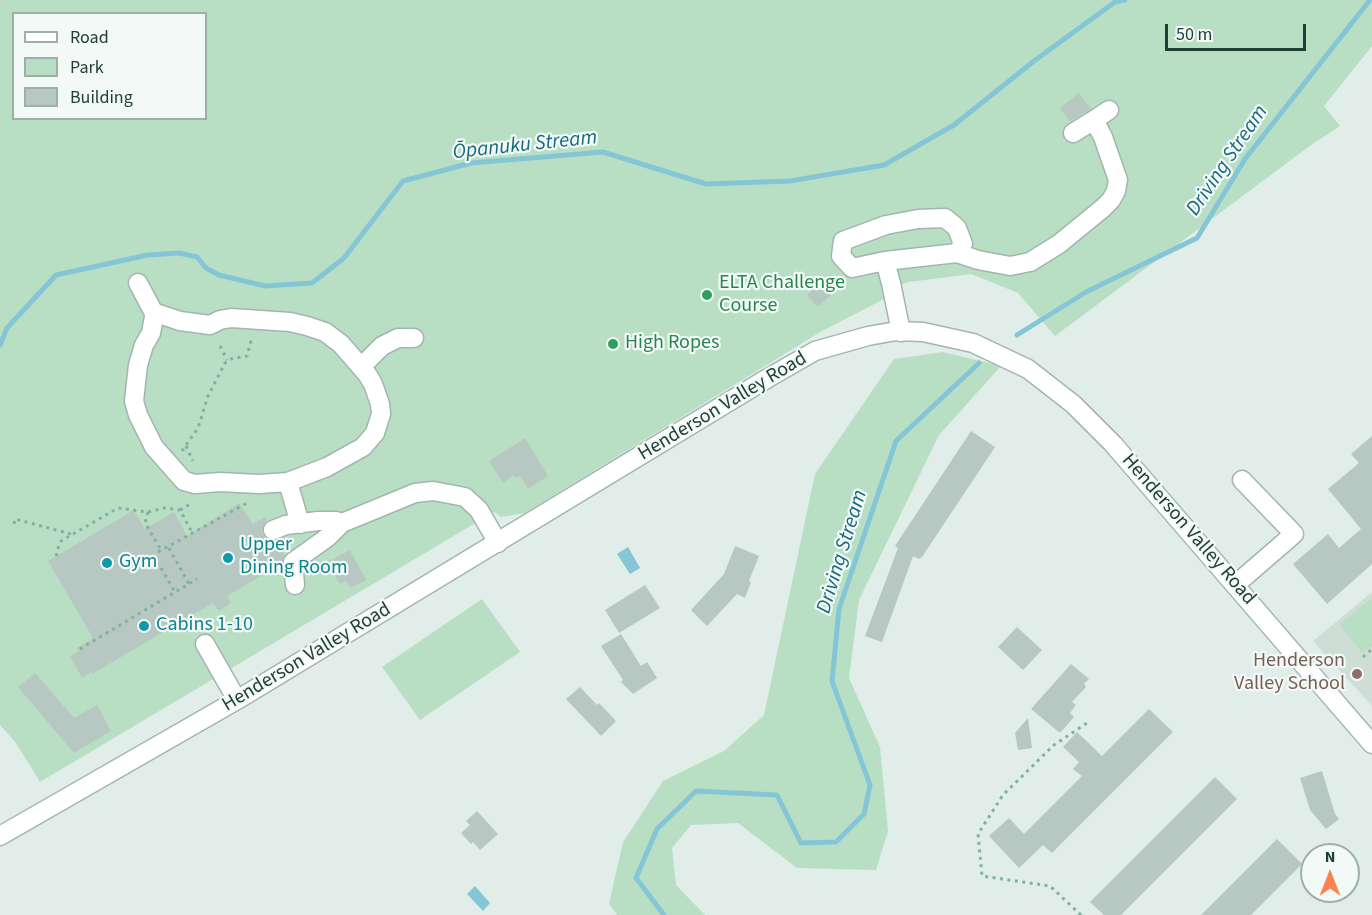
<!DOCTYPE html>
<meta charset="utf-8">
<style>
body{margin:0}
#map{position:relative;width:1372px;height:915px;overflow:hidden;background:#e1ede8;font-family:"Source Sans 3",sans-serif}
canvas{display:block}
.legend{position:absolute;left:12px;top:12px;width:195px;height:108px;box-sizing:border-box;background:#f2f9f6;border:2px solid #9eafaa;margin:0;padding:8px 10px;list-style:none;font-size:18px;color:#203f37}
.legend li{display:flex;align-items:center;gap:12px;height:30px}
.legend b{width:30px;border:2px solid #9eafaa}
.north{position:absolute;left:1300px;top:843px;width:60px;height:60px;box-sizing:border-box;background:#f2f9f6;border:2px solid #9eafaa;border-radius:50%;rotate:0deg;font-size:16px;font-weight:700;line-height:24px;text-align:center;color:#203f37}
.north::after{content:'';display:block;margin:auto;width:21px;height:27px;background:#fb8150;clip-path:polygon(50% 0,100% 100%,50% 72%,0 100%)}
.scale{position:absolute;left:1165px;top:24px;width:141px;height:27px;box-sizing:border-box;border:3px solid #203f37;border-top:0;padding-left:8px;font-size:18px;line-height:21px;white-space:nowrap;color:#203f37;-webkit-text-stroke:4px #f2f9f6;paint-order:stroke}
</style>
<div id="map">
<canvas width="1372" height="915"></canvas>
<ul class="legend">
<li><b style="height:8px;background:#fff"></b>Road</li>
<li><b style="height:16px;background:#b8dfc4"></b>Park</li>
<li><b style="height:16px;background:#b6c8c1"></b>Building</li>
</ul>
<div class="north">N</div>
<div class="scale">50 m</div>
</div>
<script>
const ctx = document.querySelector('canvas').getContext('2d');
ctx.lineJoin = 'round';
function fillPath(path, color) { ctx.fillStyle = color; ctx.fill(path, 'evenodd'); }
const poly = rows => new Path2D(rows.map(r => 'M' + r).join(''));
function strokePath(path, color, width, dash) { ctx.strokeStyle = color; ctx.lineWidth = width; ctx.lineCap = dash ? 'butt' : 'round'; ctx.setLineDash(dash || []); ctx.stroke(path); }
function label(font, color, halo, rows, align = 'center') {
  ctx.font = font + ' "Source Sans 3",sans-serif'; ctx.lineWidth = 4.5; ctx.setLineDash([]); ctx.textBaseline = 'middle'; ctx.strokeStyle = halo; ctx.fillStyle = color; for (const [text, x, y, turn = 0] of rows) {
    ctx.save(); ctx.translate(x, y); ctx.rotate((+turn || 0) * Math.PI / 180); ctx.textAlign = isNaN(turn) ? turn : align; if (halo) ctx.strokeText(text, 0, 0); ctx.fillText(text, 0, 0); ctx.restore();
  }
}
fillPath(poly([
 [1372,592,1372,706,1313,641]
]), '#cfddd7');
fillPath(poly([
 [0,0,1372,0,1372,46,1324,106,1340,126,1311,145,1055,336,1018,293,971,274,909,282,886,290,888,297,822,331,525,513,501,517,494,512,40,782,16,743,0,725],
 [14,14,206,14,206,118,14,118],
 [943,352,1001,366,939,435,859,600,849,678,880,747,888,831,876,870,797,868,738,823,691,825,672,848,676,885,705,915,617,915,609,904,623,842,663,781,724,751,764,715,815,474,894,359],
 [1372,598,1372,646,1362,653,1339,624],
 [482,599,520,652,420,720,382,667]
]), '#b8dfc4');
fillPath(poly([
 [628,547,640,568,630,574,617,554],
 [475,886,490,903,483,911,467,894]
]), '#85c6d6');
strokePath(poly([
 [1017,335,1086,292,1197,238,1245,159,1370,0],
 [0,345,7,328,56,275,148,255,179,253,197,257,206,268,219,275,265,286,312,283,344,258,403,181,471,163,603,152,706,184,790,181,884,165,954,125,1034,61,1115,2,1125,0],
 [664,915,636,878,657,829,696,791,777,795,801,843,836,842,864,814,870,785,832,681,839,609,896,441,979,363]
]), '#85c6d6', 5);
fillPath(poly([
 [1079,93,1091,109,1070,121,1060,108],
 [830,274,840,286,818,307,807,295],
 [971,431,995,447,922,557,919,559,913,556,882,642,865,636,898,548,895,546],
 [1372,436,1372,564,1327,604,1293,564,1328,534,1339,548,1361,529,1328,489,1359,463,1351,454],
 [525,438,548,476,528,489,520,476,516,478,514,475,503,483,489,461],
 [239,503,253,524,265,517,267,521,262,528,262,533,266,539,278,540,284,555,282,563,227,596,231,603,219,611,213,603,92,674,91,672,82,678,70,656,79,651,77,648,93,638,48,561,134,510,145,529,174,512,187,536],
 [735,546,759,556,749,581,751,582,745,598,737,594,707,626,691,610,724,574],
 [350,550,366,580,350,588,346,581,340,584,328,562],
 [645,585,660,608,619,633,605,610],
 [1017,627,1042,650,1023,670,998,647],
 [621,634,641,666,647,662,657,678,633,694,621,682,623,680,601,646],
 [1071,664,1089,679,1084,684,1086,687,1072,702,1076,705,1070,713,1074,717,1060,733,1031,709],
 [35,673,74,718,97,705,111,731,74,753,18,687],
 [580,687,597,705,599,703,616,721,601,736,566,699],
 [1149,709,1173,732,1052,853,1043,845,1019,868,989,836,1009,818,1024,834,1082,776,1073,769,1079,762,1063,747,1077,732,1102,756],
 [1028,718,1032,748,1018,750,1015,733],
 [1322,771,1335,814,1339,819,1326,829,1310,810,1300,778],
 [1215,777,1237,799,1121,915,1104,915,1090,902],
 [477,811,498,834,480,850,473,842,471,844,461,833,470,825,466,821],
 [1277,839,1302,864,1251,915,1201,915]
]), '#b6c8c1');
const minor = poly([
 [1073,133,1094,120],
 [957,253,978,260,1010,266,1030,262,1059,244,1103,208,1111,200,1116,191,1118,180,1103,137,1094,120,1109,110],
 [885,261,957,253,963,244,957,228,945,218,918,219,886,225,843,241,841,256,852,268,885,261,891,283,901,332],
 [138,283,155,315],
 [159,314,180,321,210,325,220,320,231,318,290,322,307,326,325,332,341,344,367,374,373,384,380,404,381,414,375,433,363,447,327,467,288,482,259,484,220,482,195,484,184,481,154,447,138,415,134,401,138,365,144,345,151,333,154,317,159,314],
 [361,367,382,346,398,338,414,338],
 [288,482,300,524],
 [273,530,286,525,318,521,336,521,342,523],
 [295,585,293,562,328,537,342,523,415,493,433,491,465,497,479,510,498,543],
 [1235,585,1294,534,1242,480],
 [205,644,237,700],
 [0,836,237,700,768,378,815,351,868,336,896,331,923,332,973,343,1028,369,1073,404,1113,444,1372,744]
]);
strokePath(minor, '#a3b5af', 21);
strokePath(poly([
 [220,346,227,360],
 [186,446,193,461],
 [182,451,198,428,208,396,225,363,231,359,247,356,252,337],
 [180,510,192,503],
 [148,512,145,523,161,550],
 [14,524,15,519,71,534],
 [169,548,189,584],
 [158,552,247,503],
 [57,556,56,553,61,541,118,508,148,512,165,508,180,510,193,534],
 [161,568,175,592],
 [80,649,197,579],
 [1363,657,1372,649],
 [1081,915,1050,886,982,876,978,834,1003,795,1054,745,1087,723]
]), '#7fb2a4', 3, [3, 4.5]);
strokePath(minor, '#fff', 18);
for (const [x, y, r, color] of [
 [707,295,6,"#2e9e5b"],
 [613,344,6,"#2e9e5b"],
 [228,558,6,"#0f9aa8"],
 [107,563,6,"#0f9aa8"],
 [144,626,6,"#0f9aa8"],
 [1357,674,6,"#8d6e63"]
]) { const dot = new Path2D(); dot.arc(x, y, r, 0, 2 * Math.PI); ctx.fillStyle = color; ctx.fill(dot); strokePath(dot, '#f2f9f6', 2); }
label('20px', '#27864d', '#f2f9f6', [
 ["ELTA Challenge",719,284],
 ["Course",719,307],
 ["High Ropes",625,344]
], 'left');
label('20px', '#203f37', '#f2f9f6', [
 ["Henderson Valley Road",723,407,-31],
 ["Henderson Valley Road",1188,530,49],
 ["Henderson Valley Road",307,658,-31]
]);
label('20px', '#0d838f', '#f2f9f6', [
 ["Upper",240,546],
 ["Dining Room",240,569],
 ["Gym",119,563],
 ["Cabins 1-10",156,626]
], 'left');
label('20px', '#785e54', '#f2f9f6', [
 ["Henderson",1345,662],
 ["Valley School",1345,685]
], 'right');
label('italic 21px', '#16697f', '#f2f9f6', [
 ["Ōpanuku Stream",525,146,-6],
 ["Driving Stream",1228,161,-56],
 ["Driving Stream",843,552,-73]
]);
</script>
